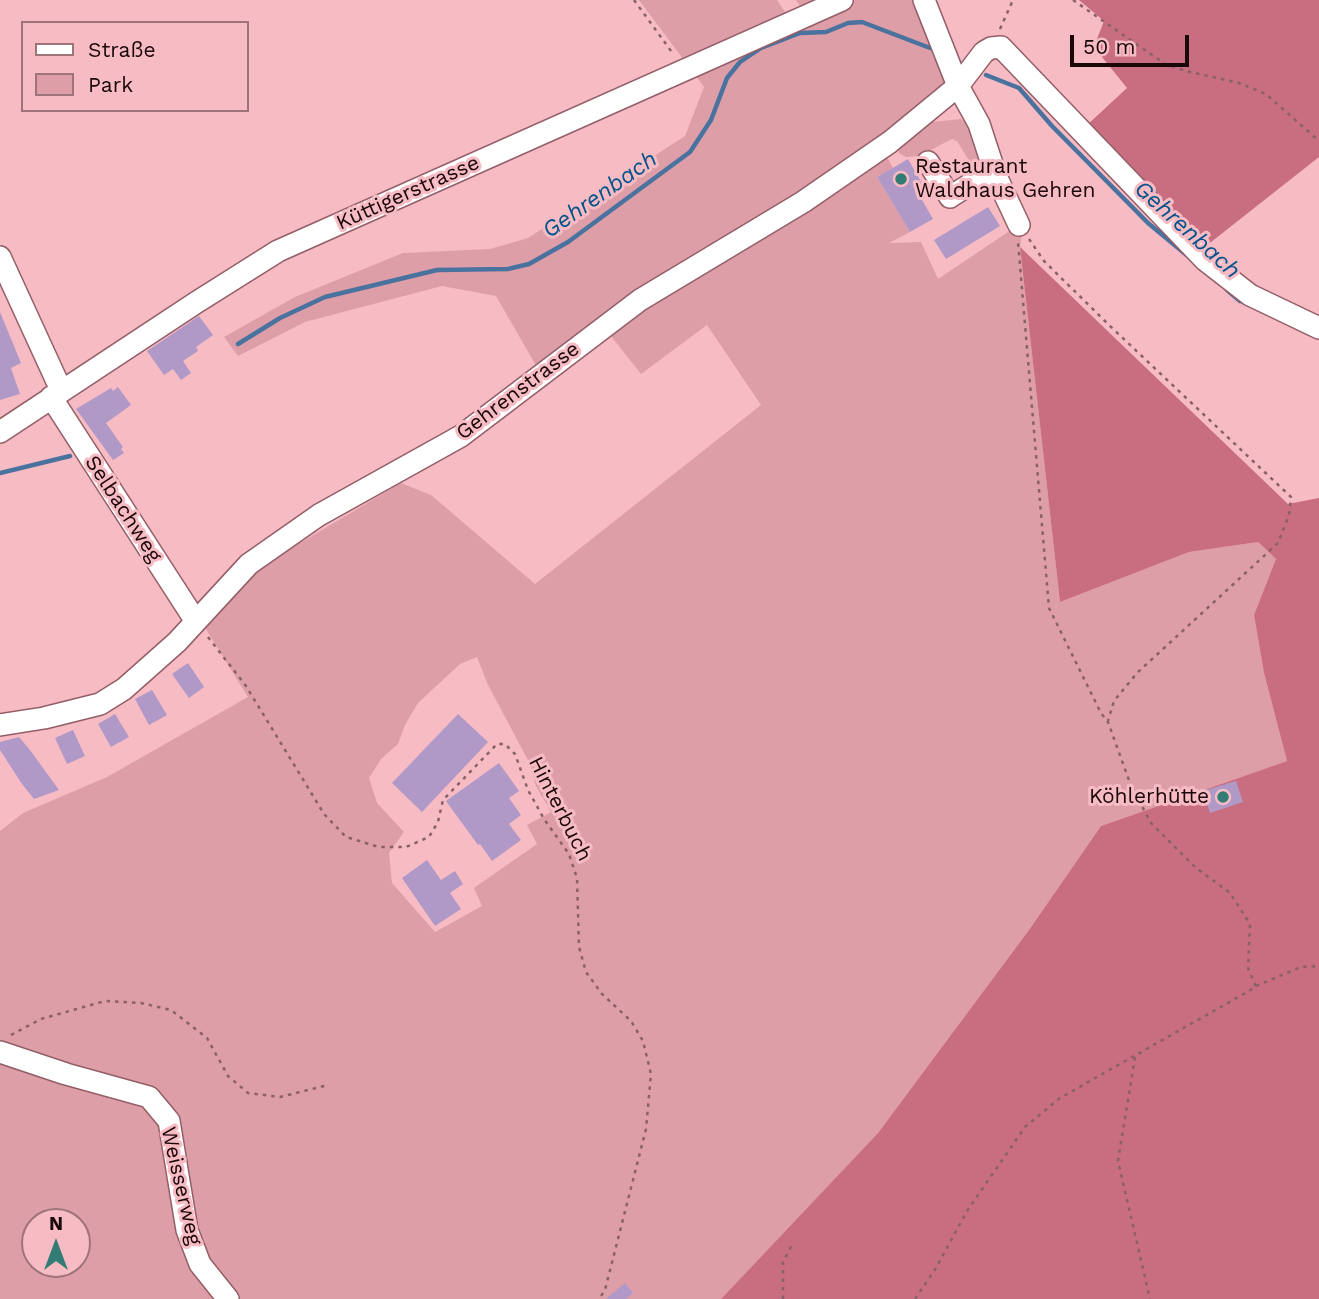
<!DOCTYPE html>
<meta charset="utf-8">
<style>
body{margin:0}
#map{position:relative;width:1319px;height:1299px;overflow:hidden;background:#f7bbc4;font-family:"Work Sans",sans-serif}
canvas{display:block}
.legend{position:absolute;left:21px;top:21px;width:228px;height:91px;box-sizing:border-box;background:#f7bbc4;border:2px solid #9f737a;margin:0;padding:9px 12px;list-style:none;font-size:21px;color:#1a070a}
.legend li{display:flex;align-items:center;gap:14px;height:35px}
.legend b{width:35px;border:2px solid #9f737a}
.north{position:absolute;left:21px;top:1208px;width:70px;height:70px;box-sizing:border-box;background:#f7bbc4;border:2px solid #9f737a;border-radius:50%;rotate:0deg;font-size:19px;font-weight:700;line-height:28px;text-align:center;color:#1a070a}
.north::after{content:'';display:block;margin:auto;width:24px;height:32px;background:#337b75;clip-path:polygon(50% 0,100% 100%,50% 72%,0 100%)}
.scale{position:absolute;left:1070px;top:35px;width:119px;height:32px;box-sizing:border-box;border:4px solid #1a070a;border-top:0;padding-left:9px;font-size:21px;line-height:24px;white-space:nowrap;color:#1a070a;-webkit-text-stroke:5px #f7bbc4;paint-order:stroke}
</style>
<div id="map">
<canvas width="1319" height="1299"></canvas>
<ul class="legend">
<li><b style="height:9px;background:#fff"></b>Straße</li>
<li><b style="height:19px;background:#de9ea8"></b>Park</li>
</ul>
<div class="north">N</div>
<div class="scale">50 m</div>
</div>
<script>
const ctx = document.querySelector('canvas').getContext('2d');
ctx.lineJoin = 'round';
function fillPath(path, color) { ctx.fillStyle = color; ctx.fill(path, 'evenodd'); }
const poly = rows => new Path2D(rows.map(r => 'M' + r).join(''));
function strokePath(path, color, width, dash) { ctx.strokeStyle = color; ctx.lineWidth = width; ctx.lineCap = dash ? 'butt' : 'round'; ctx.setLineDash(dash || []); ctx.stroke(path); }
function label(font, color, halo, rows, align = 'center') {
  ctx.font = font + ' "Work Sans",sans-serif'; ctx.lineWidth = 6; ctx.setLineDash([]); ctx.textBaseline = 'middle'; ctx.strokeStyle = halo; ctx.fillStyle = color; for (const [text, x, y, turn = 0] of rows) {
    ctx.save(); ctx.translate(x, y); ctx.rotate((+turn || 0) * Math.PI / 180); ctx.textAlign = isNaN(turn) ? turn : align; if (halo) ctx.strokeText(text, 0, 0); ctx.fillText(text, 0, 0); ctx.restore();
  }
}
fillPath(poly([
 [639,0,777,0,785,12,800,6,796,0,913,0,970,87,886,155,893,168,877,177,910,232,889,243,921,242,938,279,1023,222,1020,247,1060,602,1189,552,1258,542,1276,559,1254,615,1264,673,1287,761,1101,826,1029,930,878,1133,721,1299,0,1299,0,831,23,813,107,777,248,697,196,613,258,568,401,483,431,495,535,584,761,405,707,325,641,374,611,336,546,383,496,296,442,286,305,322,238,356,224,337,295,297,403,253,490,249,528,238,685,136,704,87],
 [477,657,488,685,530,764,536,786,551,812,527,825,537,844,474,888,482,906,435,932,392,883,389,853,404,832,377,803,369,778,381,759,398,744,405,725,418,703,460,664],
 [35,1222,77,1222,77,1264,35,1264],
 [961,119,972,128,981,164,973,167,957,141,952,139,919,156,906,157,899,153,898,148,902,141,932,122]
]), '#de9ea8');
fillPath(poly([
 [1079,0,1319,0,1319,157,1206,246,1086,126,1127,88,1094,47,1104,21],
 [1020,247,1288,504,1319,498,1319,1299,721,1299,878,1133,1029,930,1101,826,1287,761,1264,673,1254,615,1276,559,1258,542,1189,552,1060,602]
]), '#c86e80');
strokePath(poly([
 [986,75,1019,88,1052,126,1148,223,1189,257],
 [1227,290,1240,301],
 [238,344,280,318,325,297,437,270,508,269,529,264,568,242,690,152,711,120,727,78,740,62,761,48,800,33,826,32,848,23,862,22,930,48],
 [0,473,70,456]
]), '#4a729e', 4.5);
fillPath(poly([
 [908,159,928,194,921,198,933,219,910,232,877,177],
 [988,207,1000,226,946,259,934,240],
 [0,312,21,363,11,368,20,394,0,400],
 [199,316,213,335,196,347,198,351,183,361,191,373,181,380,173,369,164,375,147,351],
 [118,387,131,405,106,423,123,447,121,449,124,453,113,460,76,409,111,388,113,391],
 [188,663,204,687,189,698,172,674],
 [152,690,167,715,149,725,135,699],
 [115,714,129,737,111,747,98,724],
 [458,714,488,742,422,812,392,783],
 [73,730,85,756,67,764,55,738],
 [19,737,30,750,59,790,34,799,22,784,0,750,0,742],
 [499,763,519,791,509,798,521,815,509,824,521,840,492,861,480,844,478,845,446,801],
 [1236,781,1243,802,1210,813,1203,791],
 [427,860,441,880,455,871,463,884,450,893,461,909,435,926,402,878],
 [625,1283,633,1293,626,1299,606,1299]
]), '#b199c7');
const minor = poly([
 [924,0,958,86,979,124,996,176,1019,225],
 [928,162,950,197,994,169],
 [0,257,61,390],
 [51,397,195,620],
 [0,432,197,302,278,251,842,0],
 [0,725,44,718,100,704,124,689,177,642,249,564,319,515,461,436,640,300,803,202,890,142,958,86,984,52,991,48,1001,47,1205,260,1250,295,1319,328],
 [0,1052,66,1074,149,1097,169,1121,187,1230,200,1264,228,1299]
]);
strokePath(minor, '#935e67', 24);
strokePath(poly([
 [634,0,674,55],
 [1073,0,1165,64,1186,71,1239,83,1266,94,1319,141],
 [1000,29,1013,0],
 [1029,239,1044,261,1109,325,1291,497,1289,515,1278,543,1137,673,1114,701,1108,721],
 [208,637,246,686,324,814,346,837,379,847,406,847,429,837,438,822,443,800,497,744,505,744,515,754,528,790,544,819,569,854,577,878,579,947,586,972,602,994,631,1021,643,1041,651,1074,646,1129,605,1290,599,1299],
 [1256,986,1301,967,1319,966],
 [11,1035,41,1019,105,1001,141,1003,171,1010,207,1038,228,1076,248,1093,280,1097,328,1085],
 [1135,1057,1118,1161,1150,1299],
 [783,1299,783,1262,793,1243],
 [915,1299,936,1268,967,1211,1025,1127,1060,1098,1256,987,1248,968,1250,924,1230,893,1195,867,1151,823,1131,786,1108,722,1101,713,1049,608,1018,242]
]), '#896167', 2.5, [3.5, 5]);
strokePath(minor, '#fff', 21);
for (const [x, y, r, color] of [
 [901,179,7,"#337b75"],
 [1223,797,7,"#337b75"]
]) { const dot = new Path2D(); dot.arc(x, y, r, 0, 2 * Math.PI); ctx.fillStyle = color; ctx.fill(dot); strokePath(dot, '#f7bbc4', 2.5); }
label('21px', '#1a070a', '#f7bbc4', [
 ["Restaurant",915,167],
 ["Waldhaus Gehren",915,191],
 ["Köhlerhütte",1209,797,"right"]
], 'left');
label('21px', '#1a070a', '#f7bbc4', [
 ["Küttigerstrasse",408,193,-24],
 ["Gehrenstrasse",518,391,-37],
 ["Selbachweg",123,509,57],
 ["Hinterbuch",560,809,63],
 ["Weisserweg",181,1186,77]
]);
label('italic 23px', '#01528b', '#f7bbc4', [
 ["Gehrenbach",600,195,-35],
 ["Gehrenbach",1187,230,42]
]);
</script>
